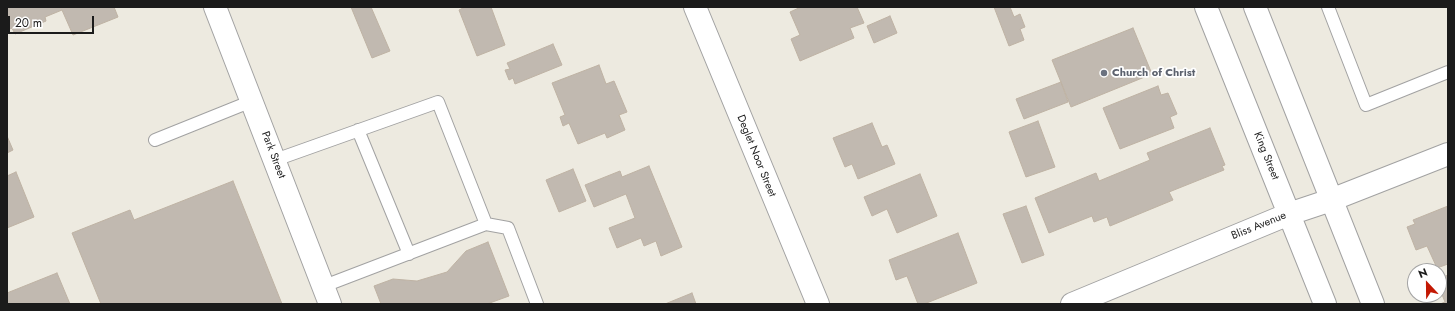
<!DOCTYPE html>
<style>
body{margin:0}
#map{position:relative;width:1455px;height:311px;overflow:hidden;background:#edeae0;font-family:Jost,sans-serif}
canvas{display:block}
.frame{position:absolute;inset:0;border:8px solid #1b1b1b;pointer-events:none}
.north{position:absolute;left:1407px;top:263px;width:40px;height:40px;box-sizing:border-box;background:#fff;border:1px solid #a4a4a4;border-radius:50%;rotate:338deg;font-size:11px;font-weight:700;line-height:16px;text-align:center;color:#1b1b1b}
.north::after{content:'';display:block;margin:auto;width:14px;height:18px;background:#c31803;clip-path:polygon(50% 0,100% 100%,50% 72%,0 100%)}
.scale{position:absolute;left:8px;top:16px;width:86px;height:18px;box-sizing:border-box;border:2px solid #1b1b1b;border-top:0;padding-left:5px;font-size:12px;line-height:14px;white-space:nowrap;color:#1b1b1b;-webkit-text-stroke:3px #fff;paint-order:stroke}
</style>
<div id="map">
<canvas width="1455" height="311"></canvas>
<div class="frame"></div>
<div class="north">N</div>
<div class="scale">20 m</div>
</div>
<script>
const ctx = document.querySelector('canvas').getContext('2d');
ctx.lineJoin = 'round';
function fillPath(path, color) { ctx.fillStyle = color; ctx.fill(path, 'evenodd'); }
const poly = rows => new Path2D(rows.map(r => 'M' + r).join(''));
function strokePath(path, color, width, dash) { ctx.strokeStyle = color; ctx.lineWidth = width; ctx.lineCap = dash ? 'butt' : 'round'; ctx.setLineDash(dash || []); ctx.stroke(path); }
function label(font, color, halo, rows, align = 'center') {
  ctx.font = font + ' Jost,sans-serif'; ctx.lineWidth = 3.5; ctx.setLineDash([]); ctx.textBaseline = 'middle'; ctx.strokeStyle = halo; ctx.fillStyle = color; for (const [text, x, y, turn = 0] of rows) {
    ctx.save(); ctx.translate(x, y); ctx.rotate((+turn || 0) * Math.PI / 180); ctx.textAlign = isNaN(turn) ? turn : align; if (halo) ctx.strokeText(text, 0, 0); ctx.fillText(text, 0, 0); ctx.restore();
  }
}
const building = poly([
 [7,7,114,7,118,17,73,35,62,10,45,17,46,21,15,34,12,28,7,30,7,7],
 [351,7,371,7,390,51,372,58,351,7],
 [465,7,491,7,505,45,477,56,459,10,465,7],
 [801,7,857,7,864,23,850,28,854,38,800,61,791,39,800,35,790,12,801,7],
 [994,7,1010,7,1014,17,1020,14,1025,27,1020,29,1024,40,1009,46,994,7],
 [890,16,897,33,874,43,867,26,890,16],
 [1133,28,1152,74,1071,107,1052,60,1133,28],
 [553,44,562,65,515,84,513,78,509,80,505,70,510,69,507,63,553,44],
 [599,65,606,84,614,81,627,112,619,115,625,130,607,138,605,133,578,144,569,123,563,126,560,117,565,115,552,83,599,65],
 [1061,82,1068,102,1024,119,1016,99,1061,82],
 [1158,86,1161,95,1168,93,1177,114,1170,117,1174,128,1120,149,1103,108,1158,86],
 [1038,121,1055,167,1026,177,1009,132,1038,121],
 [872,123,882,147,887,145,895,164,858,179,852,164,845,167,833,138,872,123],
 [1210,128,1225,165,1222,166,1224,170,1169,192,1173,200,1110,226,1107,217,1094,222,1092,216,1049,233,1035,198,1096,173,1099,181,1150,160,1147,153,1210,128],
 [7,136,13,150,7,153,7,136],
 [649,166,682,247,661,256,656,241,644,246,641,238,617,248,609,228,635,218,626,194,594,207,585,185,620,171,622,177,649,166],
 [573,169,586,201,559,212,546,180,573,169],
 [16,172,34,217,7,228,7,176,16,172],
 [920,174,937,216,897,233,887,209,872,216,864,197,920,174],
 [233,181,282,304,101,304,72,233,130,210,134,220,233,181],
 [1026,206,1044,255,1022,263,1003,214,1026,206],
 [1448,206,1448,264,1437,268,1427,246,1416,250,1407,227,1415,224,1413,220,1448,206],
 [958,233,977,283,924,304,918,304,907,276,896,280,889,260,958,233],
 [488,242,509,296,487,304,381,304,374,286,393,279,417,281,447,272,466,251,488,242],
 [57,273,70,304,7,304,7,293,57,273],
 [1448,275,1448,304,1440,304,1445,302,1439,287,1439,279,1448,275],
 [692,293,696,304,665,304,692,293]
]);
fillPath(building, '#c1b9b0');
strokePath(building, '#beb2a3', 1);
const lane = poly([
 [1328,7,1366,105,1448,72],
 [358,130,409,254],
 [155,140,252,101],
 [275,160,438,102,486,224,324,286],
 [486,224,508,228,537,304]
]);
const street = poly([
 [215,7,330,304],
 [695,7,818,304],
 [1206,7,1325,304],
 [1255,7,1373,304],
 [1072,304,1289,214,1331,200,1448,154]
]);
strokePath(lane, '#a2a2a2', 14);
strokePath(street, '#a2a2a2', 24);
strokePath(lane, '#fff', 12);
strokePath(street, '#fff', 22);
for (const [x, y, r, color] of [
 [1104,73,4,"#6b7280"]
]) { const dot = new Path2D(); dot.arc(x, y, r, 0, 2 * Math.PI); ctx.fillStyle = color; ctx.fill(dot); strokePath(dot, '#fff', 1.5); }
label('bold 11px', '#5b616d', '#fff', [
 ["Church of Christ",1112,73]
], 'left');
label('11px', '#1b1b1b', '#fff', [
 ["Park Street",273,155,69],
 ["Deglet Noor Street",756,156,68],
 ["King Street",1266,156,68],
 ["Bliss Avenue",1259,226,-22]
]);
</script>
